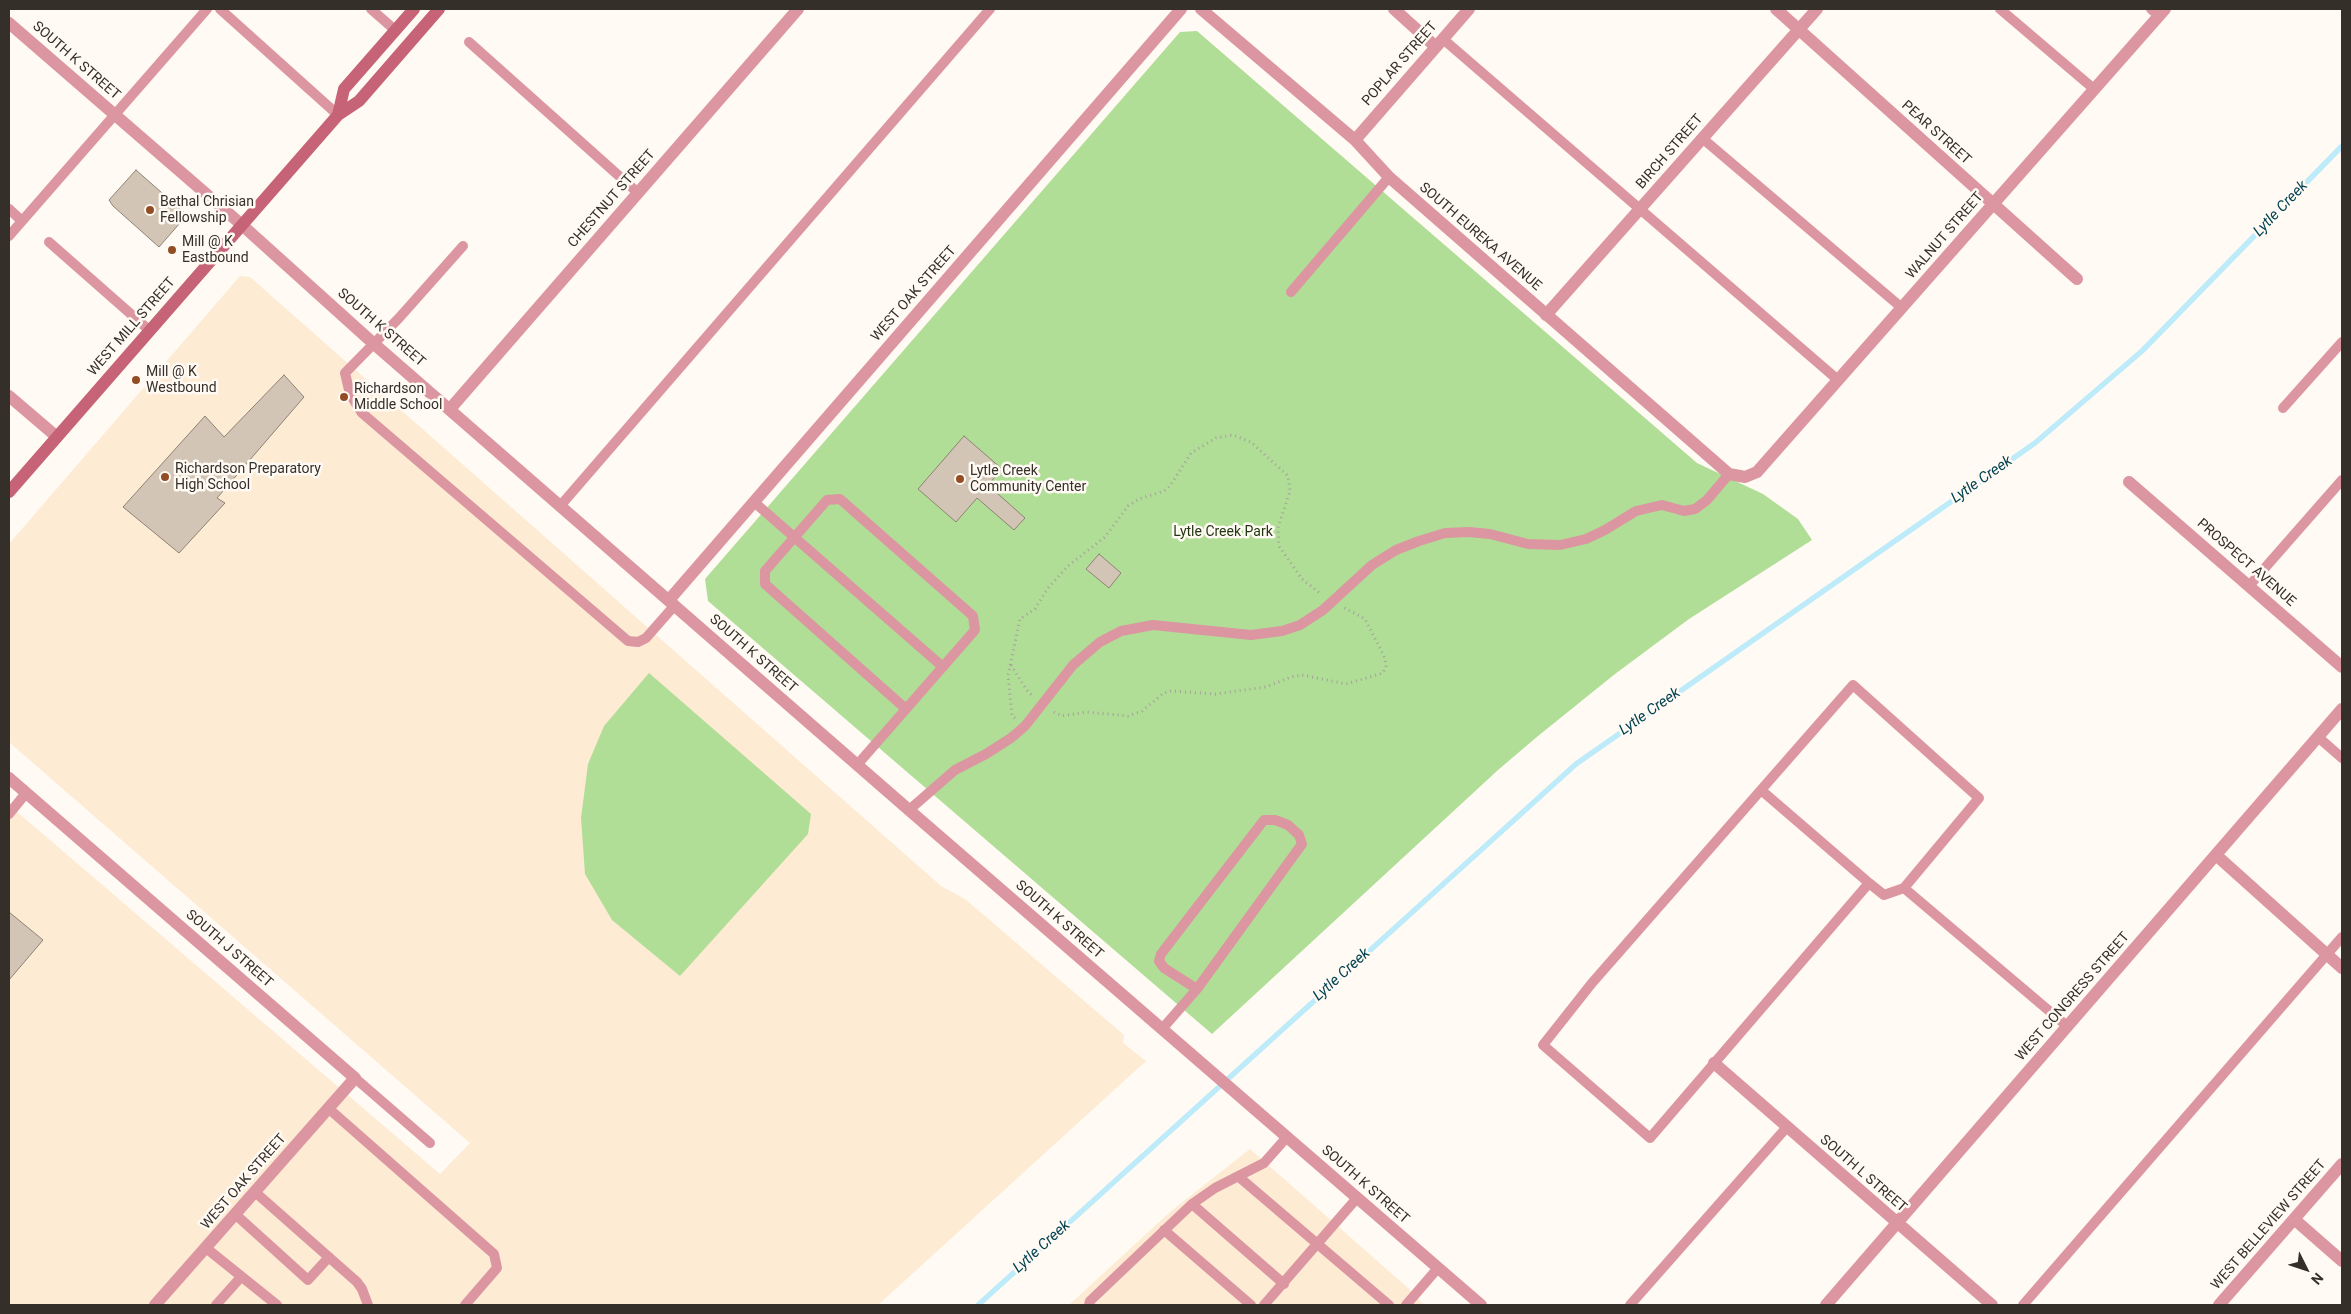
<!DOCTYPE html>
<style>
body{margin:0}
#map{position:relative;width:2351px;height:1314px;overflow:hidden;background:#fffaf3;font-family:Roboto,sans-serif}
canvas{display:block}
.frame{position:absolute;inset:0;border:10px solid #342f29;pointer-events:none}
.north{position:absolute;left:2281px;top:1244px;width:50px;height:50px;-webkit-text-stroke:4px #fffaf3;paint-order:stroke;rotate:131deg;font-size:14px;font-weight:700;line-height:20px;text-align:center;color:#342f29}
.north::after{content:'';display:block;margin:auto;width:18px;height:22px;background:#342f29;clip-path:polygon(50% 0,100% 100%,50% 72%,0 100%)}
</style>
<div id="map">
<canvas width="2351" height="1314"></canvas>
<div class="frame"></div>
<div class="north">N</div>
</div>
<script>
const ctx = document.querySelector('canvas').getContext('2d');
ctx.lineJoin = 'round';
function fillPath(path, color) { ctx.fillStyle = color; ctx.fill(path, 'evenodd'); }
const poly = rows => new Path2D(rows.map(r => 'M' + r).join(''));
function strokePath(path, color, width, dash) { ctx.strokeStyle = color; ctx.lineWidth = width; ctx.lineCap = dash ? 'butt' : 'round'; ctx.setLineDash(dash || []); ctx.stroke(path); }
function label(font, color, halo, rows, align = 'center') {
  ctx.font = font + ' Roboto,sans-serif'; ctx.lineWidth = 5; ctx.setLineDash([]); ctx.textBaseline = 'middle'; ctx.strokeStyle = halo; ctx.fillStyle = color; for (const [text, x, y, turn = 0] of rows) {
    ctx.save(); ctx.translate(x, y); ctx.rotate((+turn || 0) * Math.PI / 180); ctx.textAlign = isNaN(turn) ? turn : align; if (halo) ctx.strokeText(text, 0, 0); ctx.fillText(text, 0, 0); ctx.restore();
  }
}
fillPath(poly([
 [240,276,250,277,941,886,965,899,1124,1035,1123,1043,1146,1061,878,1305,9,1305,9,805,440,1174,470,1143,9,742,9,544],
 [1250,1149,1408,1288,1424,1305,1069,1305,1170,1212]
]), '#fdebd4');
fillPath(poly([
 [1197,31,1697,463,1763,494,1798,519,1812,540,1689,619,1615,674,1538,736,1498,770,1212,1034,708,601,705,579,1180,32],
 [649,673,811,814,808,834,680,976,612,920,585,874,581,818,588,764,604,726]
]), '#b0de97');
strokePath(poly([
 [978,1305,1576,764,2035,443,2142,351,2342,146]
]), '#beebfa', 5.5);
const building = poly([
 [136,170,187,215,159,247,113,206,109,200,136,170],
 [284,375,304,397,217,498,225,503,179,553,123,507,205,416,224,437,284,375],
 [964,436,1002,469,988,485,1025,518,1014,530,977,498,956,522,918,489,964,436],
 [1099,554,1121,573,1109,588,1086,569,1099,554],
 [9,912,43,940,9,980,9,912]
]);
fillPath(building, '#d2c5b5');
strokePath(building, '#8e8374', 1);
strokePath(poly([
 [1011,665,1028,692,1033,696],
 [1054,712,1062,716,1086,712,1128,716,1142,711,1164,693,1171,691,1215,694,1266,687,1291,677,1302,675,1346,684,1383,673,1386,666,1385,658,1365,619,1343,607],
 [1015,718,1012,716,1008,675,1020,619,1035,609,1048,588,1068,566,1105,537,1128,506,1139,499,1164,491,1170,486,1191,453,1216,438,1233,435,1251,442,1288,476,1290,491,1278,528,1279,546,1302,579,1321,594]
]), '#a5a09a', 3, [1, 4]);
strokePath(poly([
 [220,9,338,115],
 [371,9,395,30],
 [2000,9,2094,89],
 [2151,9,2159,16],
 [1443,39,1838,380],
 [469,42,637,192],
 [1702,138,1902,308],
 [9,209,22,221],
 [9,236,207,9],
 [49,242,149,330],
 [463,246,399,318,345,373,350,394,362,413,628,641,638,642,646,638,675,605],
 [1291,292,1389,177],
 [2283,408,2342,342],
 [754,502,943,667],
 [561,505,990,9],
 [2249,586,2342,480],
 [2318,737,2342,758],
 [857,765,906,709,975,630,973,616,840,499,827,500,765,571,765,584,906,709],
 [1761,790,1853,685,1979,798,1904,888],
 [909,810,955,770,986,754,1011,738,1025,726,1073,665,1100,642,1121,631,1153,625,1251,635,1282,631,1300,625,1323,610,1372,565,1396,550,1419,541,1445,533,1469,532,1490,534,1528,544,1560,545,1586,539,1605,530,1636,511,1662,505,1684,511,1695,509,1707,500,1729,474],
 [9,814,26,793],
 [1869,883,1650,1138,1543,1045,1592,983,1761,790,1869,883,1884,895,1904,888,2067,1026],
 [1162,1029,1197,989,1302,844,1299,835,1288,825,1275,820,1264,820,1161,954,1159,961,1164,968,1197,989],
 [355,1078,430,1143],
 [328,1108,494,1254,497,1268,465,1305],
 [1239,1177,1389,1305],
 [255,1192,357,1282,362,1289,368,1305],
 [1192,1204,1284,1284],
 [235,1214,308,1280,329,1257],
 [1164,1230,1251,1305],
 [206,1248,277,1305],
 [216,1305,241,1277],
 [1089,1305,1090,1301,1192,1204,1215,1188,1264,1163,1287,1137],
 [1264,1305,1357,1198],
 [1406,1305,1438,1268],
 [1630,1305,1787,1127],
 [2023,1305,2342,937]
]), '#dc96a1', 10);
strokePath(poly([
 [1201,9,1355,140,1389,177,1729,474,1745,477,1757,472,2165,9],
 [1394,9,1436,47],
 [1776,9,2077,279],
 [1355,140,1469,9],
 [1546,315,1817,9],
 [9,396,57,437],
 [450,409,798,9],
 [2129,482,2342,667],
 [669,600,1181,9],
 [9,778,355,1078,155,1305],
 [2216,855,2342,968],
 [1714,1063,1992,1305],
 [2294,1219,2342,1261],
 [1826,1305,2342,709],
 [2219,1305,2342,1164]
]), '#dc96a1', 12);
strokePath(poly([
 [9,23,242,225,373,343,909,810,1481,1305]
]), '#dc96a1', 12);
strokePath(poly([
 [338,115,344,89,414,9],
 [9,492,338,115,359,101,439,9]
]), '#c76377', 12);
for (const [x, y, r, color] of [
 [150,210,5,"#934d24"],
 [172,250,5,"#934d24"],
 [136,380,5,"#934d24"],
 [344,397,5,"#934d24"],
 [165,477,5,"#934d24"],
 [960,479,5,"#934d24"]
]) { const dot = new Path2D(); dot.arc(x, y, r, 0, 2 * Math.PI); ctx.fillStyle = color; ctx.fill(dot); strokePath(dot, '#fffaf3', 2); }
label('14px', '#342f29', '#fffaf3', [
 ["SOUTH K STREET",76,61,41],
 ["POPLAR STREET",1400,64,-49],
 ["PEAR STREET",1936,133,42],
 ["BIRCH STREET",1670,152,-49],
 ["CHESTNUT STREET",612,199,-49],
 ["WALNUT STREET",1945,236,-49],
 ["SOUTH EUREKA AVENUE",1480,237,41],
 ["WEST OAK STREET",914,294,-49],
 ["WEST MILL STREET",132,327,-49],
 ["SOUTH K STREET",381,328,41],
 ["PROSPECT AVENUE",2246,563,41],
 ["SOUTH K STREET",753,654,41],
 ["SOUTH K STREET",1059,920,41],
 ["SOUTH J STREET",229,949,41],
 ["WEST CONGRESS STREET",2073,997,-49],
 ["SOUTH L STREET",1863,1174,41],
 ["WEST OAK STREET",244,1182,-49],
 ["SOUTH K STREET",1365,1185,41],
 ["WEST BELLEVIEW STREET",2269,1225,-49]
]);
label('14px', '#342f29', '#fffaf3', [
 ["Bethal Chrisian",160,202],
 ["Fellowship",160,218],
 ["Mill @ K",182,242],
 ["Eastbound",182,258],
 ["Mill @ K",146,372],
 ["Westbound",146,388],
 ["Richardson",354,389],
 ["Middle School",354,405],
 ["Richardson Preparatory",175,469],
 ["High School",175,485],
 ["Lytle Creek",970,471],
 ["Community Center",970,487]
], 'left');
label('14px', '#1f3512', '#fffaf3', [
 ["Lytle Creek Park",1223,532]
]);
label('italic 15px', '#034252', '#fffaf3', [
 ["Lytle Creek",2281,209,-46],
 ["Lytle Creek",1982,480,-35],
 ["Lytle Creek",1650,712,-35],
 ["Lytle Creek",1342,975,-42],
 ["Lytle Creek",1042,1247,-42]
]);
</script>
